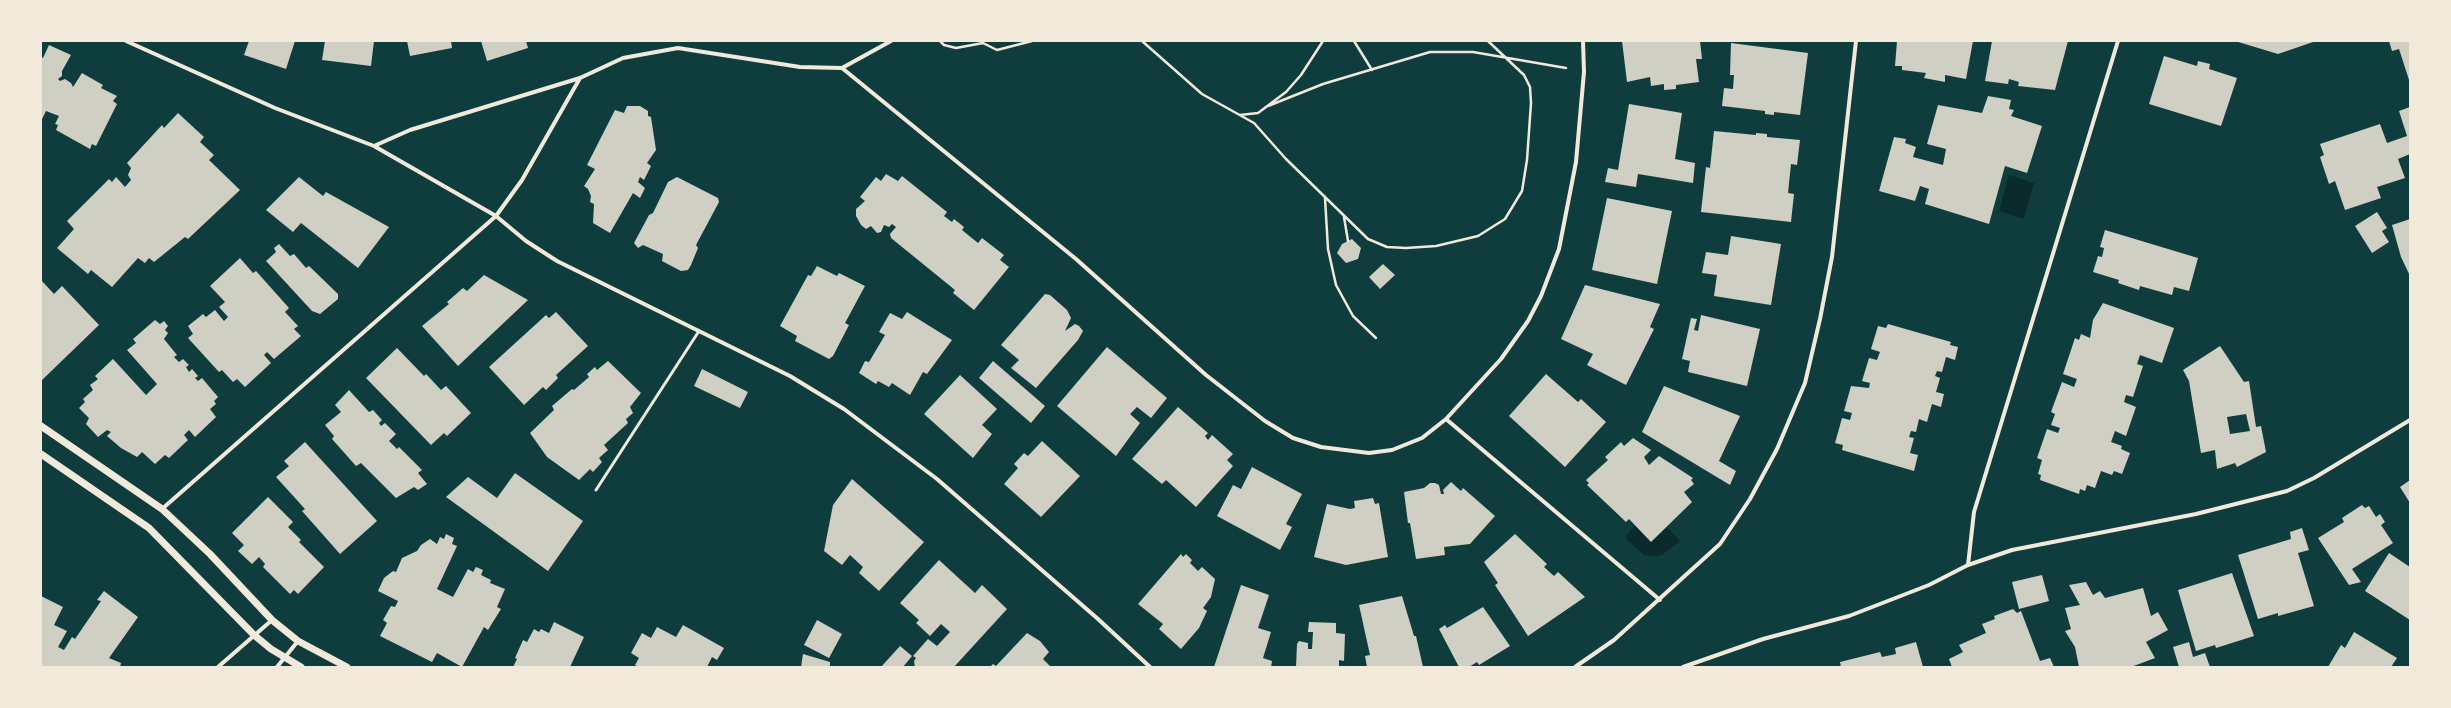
<!DOCTYPE html>
<style>
body{margin:0}
#map{position:relative;width:2451px;height:708px;overflow:hidden;background:#0f3d3e;font-family:Lato,sans-serif}
canvas{display:block}
.frame{position:absolute;inset:0;border:42px solid #f1e9da;pointer-events:none}
</style>
<div id="map">
<canvas width="2451" height="708"></canvas>
<div class="frame"></div>
</div>
<script>
const ctx = document.querySelector('canvas').getContext('2d');
ctx.lineJoin = 'round';
function fillPath(path, color) { ctx.fillStyle = color; ctx.fill(path, 'evenodd'); }
const poly = rows => new Path2D(rows.map(r => 'M' + r).join(''));
function strokePath(path, color, width, dash) { ctx.strokeStyle = color; ctx.lineWidth = width; ctx.lineCap = dash ? 'butt' : 'round'; ctx.setLineDash(dash || []); ctx.stroke(path); }
fillPath(poly([
 [2009,175,2034,183,2024,219,1999,211],
 [1635,525,1651,542,1667,527,1680,541,1662,555,1654,556,1644,555,1625,538]
]), '#0a2a2b');
fillPath(poly([
 [249,41,295,41,286,69,244,55],
 [325,41,374,41,371,66,322,60],
 [407,41,451,41,452,48,410,56],
 [481,41,526,41,528,48,487,61],
 [1622,41,1700,41,1702,59,1696,59,1699,82,1676,85,1676,89,1664,90,1664,84,1651,86,1650,77,1627,82],
 [1897,41,1973,41,1966,79,1945,75,1945,82,1924,78,1926,73,1902,70,1902,66,1895,66],
 [1992,41,2068,41,2055,90,2018,86,2019,82,2009,79,2008,84,1985,81],
 [2235,41,2316,41,2278,54],
 [2389,41,2410,41,2410,83,2399,49,2392,51],
 [1731,43,1808,53,1800,115,1774,112,1774,115,1765,114,1765,111,1722,106,1724,88,1733,89,1734,75,1730,75],
 [49,45,71,55,62,71,62,76,58,79,60,81,65,79,71,83,73,87,82,73,103,85,101,88,117,96,113,101,117,104,96,146,92,144,90,149,56,130,58,125,55,124,59,116,46,111,41,121,41,57,43,58],
 [2164,56,2197,66,2198,61,2210,64,2209,69,2237,78,2221,126,2149,104],
 [1988,96,2011,100,2009,109,2014,110,2011,116,2042,126,2027,173,2005,166,1989,224,1925,204,1929,189,1920,186,1915,201,1879,191,1894,137,1906,139,1905,143,1916,147,1913,157,1943,165,1946,149,1927,144,1938,105,1982,113],
 [1629,104,1682,113,1675,159,1695,163,1693,183,1638,174,1636,187,1605,182,1608,168,1618,170],
 [627,106,640,106,648,111,648,116,651,117,656,150,647,163,651,166,644,180,640,177,638,182,645,188,640,198,633,193,610,233,593,223,594,204,590,202,591,196,588,189,584,186,595,169,587,165,615,110,624,113],
 [2410,107,2410,154,2398,159,2405,178,2377,187,2381,198,2345,210,2335,181,2329,184,2320,157,2324,155,2320,144,2380,124,2387,143,2407,136,2399,111],
 [178,113,204,137,200,142,214,155,209,160,240,190,188,239,185,237,154,262,149,258,145,263,138,258,112,287,91,270,88,274,57,248,74,229,67,221,109,179,112,182,116,177,125,187,131,180,128,175,131,168,127,163,162,125,164,128],
 [1714,131,1756,135,1756,133,1767,134,1767,137,1800,140,1797,165,1791,164,1788,193,1794,194,1791,222,1701,212,1706,167,1710,168],
 [886,174,898,181,902,176,947,212,944,216,952,222,954,219,964,227,962,230,978,243,982,238,1004,255,1000,260,1009,267,974,310,953,293,955,290,891,238,890,234,896,227,892,224,889,227,884,225,881,232,877,233,871,226,866,229,861,225,856,216,856,209,865,201,860,197,876,177,881,181],
 [299,177,323,196,326,192,389,227,358,268,301,223,293,232,266,210],
 [677,177,718,198,719,202,696,245,698,248,691,265,688,270,681,271,662,261,663,254,643,245,638,248,634,243,649,215,653,213,668,182],
 [1607,198,1672,211,1657,284,1592,270],
 [2377,212,2387,228,2382,231,2389,242,2372,253,2355,226],
 [2410,219,2410,276,2401,257,2392,225],
 [2105,230,2198,258,2189,291,2174,287,2172,295,2140,286,2139,290,2118,283,2119,280,2093,272,2098,256,2102,257,2104,248,2100,247],
 [1731,236,1781,244,1771,305,1714,296,1717,275,1702,273,1706,252,1728,255],
 [1352,239,1361,248,1358,259,1346,263,1337,253,1342,244],
 [279,244,290,256,294,254,306,268,309,266,338,294,338,299,320,314,312,311,266,261,276,252,274,248],
 [240,258,253,273,256,271,289,308,285,312,298,326,294,329,301,336,274,359,267,352,264,355,271,363,245,387,237,379,233,382,222,370,219,372,188,338,193,334,188,326,203,314,206,317,215,310,224,321,228,317,219,307,225,302,210,286],
 [1383,264,1395,275,1380,289,1369,277],
 [817,266,837,276,839,273,865,286,845,323,849,325,833,356,829,359,795,341,797,336,780,326,808,275,811,276],
 [484,275,528,300,458,366,422,326,449,304,447,302,463,288,467,291],
 [41,280,54,294,62,286,99,325,41,381],
 [1585,285,1660,304,1650,327,1654,329,1626,385,1587,365,1593,354,1561,339],
 [1045,294,1050,295,1067,310,1071,318,1065,331,1075,324,1079,326,1083,331,1078,340,1036,388,1011,368,1019,360,1001,345],
 [2103,303,2174,328,2162,363,2140,355,2137,364,2143,366,2133,397,2126,395,2124,402,2136,407,2126,436,2115,431,2111,442,2122,446,2121,449,2130,453,2122,474,2114,471,2112,475,2101,471,2095,488,2087,485,2085,491,2080,489,2079,494,2040,480,2041,475,2038,474,2042,460,2037,458,2047,429,2058,433,2060,428,2051,425,2055,414,2051,412,2062,382,2074,387,2077,379,2063,374,2075,338,2079,340,2081,334,2090,338,2093,320],
 [556,312,588,346,556,375,558,378,546,390,543,387,524,405,489,367,546,315,549,318],
 [907,312,952,340,927,374,923,372,910,395,892,383,889,387,878,381,876,384,859,373,865,361,869,362,885,335,879,332,890,313,902,319],
 [1701,315,1760,329,1747,386,1688,372,1690,361,1682,359,1691,318,1697,319,1694,330,1698,331],
 [155,320,160,324,164,321,168,326,165,330,168,333,164,339,177,355,174,357,179,362,183,359,189,365,186,367,189,372,192,369,198,376,195,378,198,381,202,378,218,397,214,401,216,404,210,409,216,417,195,437,189,430,184,435,188,440,169,458,165,455,155,464,142,452,137,457,121,448,107,436,111,432,107,430,98,437,86,424,89,418,79,408,85,402,83,399,93,390,90,385,98,379,95,376,113,359,146,395,157,384,127,350,136,343,133,339],
 [1888,324,1951,342,1950,345,1958,347,1955,360,1946,357,1942,372,1937,371,1935,376,1940,378,1936,392,1944,394,1941,407,1932,404,1927,422,1919,419,1916,432,1911,431,1909,437,1914,438,1910,453,1918,455,1914,471,1842,450,1843,445,1835,443,1842,418,1850,420,1852,413,1844,411,1851,386,1869,388,1870,383,1862,381,1869,358,1877,360,1880,352,1871,349,1878,326,1886,328],
 [2220,346,2244,382,2249,381,2256,427,2261,426,2266,452,2237,467,2235,463,2217,469,2215,450,2201,453,2189,381,2183,370],
 [2246,414,2250,431,2230,434,2227,417],
 [1107,347,1167,398,1151,418,1137,407,1130,414,1140,423,1116,456,1057,406],
 [397,348,424,376,426,374,441,390,446,386,471,413,447,436,444,433,431,445,366,378],
 [608,361,641,393,630,407,633,413,626,419,628,423,604,445,608,450,599,458,602,462,593,472,590,469,579,480,547,457,530,433,554,410,552,406,572,389,574,390,589,377,587,374,595,367,597,370],
 [993,361,1045,406,1031,423,979,378],
 [702,369,748,392,740,408,694,386],
 [1546,374,1578,402,1581,399,1606,422,1565,467,1509,416],
 [960,375,997,409,982,425,992,434,973,458,924,414],
 [1664,386,1740,416,1719,461,1736,471,1730,485,1642,432],
 [349,390,369,412,373,410,382,420,379,423,381,426,385,423,396,434,389,441,397,449,399,447,422,470,418,473,427,484,418,490,414,487,396,498,361,463,356,466,332,439,334,436,325,425,341,412,335,405],
 [1178,407,1208,433,1205,436,1208,440,1212,435,1233,454,1227,460,1233,466,1196,507,1166,480,1162,484,1132,459],
 [1633,438,1651,450,1644,457,1649,465,1659,456,1693,478,1691,480,1694,484,1684,492,1692,502,1651,542,1629,519,1626,522,1587,485,1589,483,1586,480,1608,460,1605,457,1621,442,1624,446],
 [1042,441,1080,476,1041,517,1004,484,1018,468,1014,464,1024,453,1028,456],
 [305,442,377,521,340,554,302,511,305,509,276,477,289,466,284,461],
 [1252,467,1302,494,1286,524,1292,527,1280,550,1217,516,1233,485,1241,489],
 [515,473,583,521,548,571,446,497,468,477,497,498],
 [852,479,924,542,879,591,859,573,863,567,850,555,842,565,824,551,833,505],
 [2410,480,2410,503,2400,487],
 [1451,482,1461,491,1463,488,1495,516,1470,544,1444,547,1445,555,1416,559,1410,523,1408,523,1404,492,1424,488,1430,483,1435,483,1439,485,1441,494,1444,494,1443,490],
 [268,497,293,522,288,527,301,540,299,542,324,567,298,594,294,590,290,594,263,567,265,564,259,557,252,564,238,551,244,545,232,533],
 [1373,498,1375,504,1379,503,1388,557,1346,565,1314,557,1327,504,1350,509,1355,508,1354,501],
 [2362,505,2365,508,2369,506,2376,517,2380,514,2385,522,2381,525,2393,543,2352,569,2361,582,2349,585,2318,538,2344,522,2342,518],
 [2302,528,2309,550,2298,553,2314,606,2278,616,2278,613,2258,619,2238,555,2291,539,2290,532],
 [446,534,454,538,452,544,457,546,437,589,453,597,468,569,473,572,476,567,483,570,481,575,491,580,490,583,505,589,497,607,501,609,488,630,484,627,462,667,437,653,432,662,380,636,387,623,383,620,391,606,395,607,398,601,378,591,384,578,393,571,396,572,402,558,417,551,421,545,430,539,437,544,440,537,444,539],
 [1515,534,1547,564,1544,567,1554,576,1558,572,1585,597,1528,636,1495,585,1498,583,1484,562],
 [2389,553,2410,567,2410,620,2365,591],
 [1181,554,1183,557,1186,554,1192,560,1190,563,1198,571,1202,567,1215,579,1211,597,1203,608,1207,611,1199,628,1181,649,1159,629,1163,624,1138,604],
 [939,560,975,593,982,585,1007,609,954,667,915,667,914,661,916,658,913,656,928,639,937,646,950,632,941,624,930,636,916,623,919,620,900,603],
 [2232,573,2254,636,2216,648,2215,645,2196,651,2178,590],
 [2042,575,2049,601,2019,609,2012,582],
 [2086,582,2093,595,2100,591,2105,598,2143,588,2151,616,2158,612,2168,630,2146,642,2155,658,2131,667,2079,667,2075,647,2065,631,2071,629,2065,608,2080,605,2069,585],
 [1241,585,1269,595,1258,628,1271,632,1263,658,1272,661,1271,667,1214,667],
 [104,591,138,617,109,658,121,663,120,667,41,667,41,596,63,607,54,625,67,631,58,647,64,650,72,637,75,639,101,601,97,600],
 [1402,596,1414,636,1416,636,1423,667,1367,667,1365,656,1370,655,1359,605],
 [1483,607,1510,646,1479,665,1477,662,1469,667,1459,667,1439,629,1445,625,1447,628],
 [2013,609,2017,613,2021,611,2040,661,2050,658,2054,667,1952,667,1949,659,1963,652,1959,645,1986,633,1982,624,1995,619,1994,616],
 [817,620,842,634,829,658,804,645],
 [554,622,584,637,570,667,513,667,517,659,515,658,523,640,527,642,534,629,539,632,541,629,549,633],
 [1309,622,1336,623,1336,633,1345,634,1344,661,1339,660,1339,667,1296,667,1297,644,1299,641,1308,643,1308,649,1312,649,1313,632,1308,632],
 [683,625,724,648,717,660,712,657,707,667,639,667,635,665,639,658,631,653,642,633,651,638,657,627,676,637],
 [2354,632,2397,658,2391,667,2328,667,2341,645,2345,648],
 [1027,633,1040,641,1049,652,1043,659,1051,667,990,667,993,664,996,666],
 [1916,642,1923,667,1841,667,1840,662,1880,652,1882,657,1896,654,1895,648],
 [2189,642,2193,657,2205,653,2210,667,2179,667,2173,647],
 [900,646,912,656,903,667,881,667],
 [803,654,830,662,830,667,801,667]
]), '#cfcfc3');
strokePath(poly([
 [940,41,944,45,956,48,983,43,997,50,1032,41],
 [1142,41,1202,94,1254,123,1286,159,1368,239,1387,247,1406,248,1436,246,1478,236,1505,219,1522,191,1527,160,1531,103,1530,87,1524,75,1488,41],
 [1354,41,1372,70],
 [1268,106,1323,84,1430,52,1473,52,1566,68],
 [1240,115,1258,113,1286,92,1301,75,1323,41],
 [1325,198,1328,249,1336,285,1353,316,1376,338],
 [1344,217,1348,241]
]), '#f1e9da', 2.5);
strokePath(poly([
 [596,490,699,331]
]), '#f1e9da', 3);
strokePath(poly([
 [126,41,275,108,374,146,496,216,526,241,557,261,790,376,844,409,937,479,1098,619,1150,667],
 [842,68,1076,259,1206,375,1265,421,1293,438,1321,447,1369,453,1392,450,1422,438,1446,419,1501,359,1528,321,1541,296,1559,249,1576,162,1584,72,1583,41],
 [374,146,410,130,580,78,623,58,678,48,800,67,842,68,891,41],
 [1446,419,1660,600],
 [162,509,496,216,522,180,580,78],
 [1968,565,1974,512,2118,41],
 [218,667,272,620],
 [277,667,298,641],
 [1575,667,1614,640,1720,544,1750,499,1777,449,1805,383,1820,319,1832,257,1856,41],
 [1683,667,1763,639,1849,616,1929,585,1968,565,2012,550,2196,514,2287,491,2314,478,2410,420]
]), '#f1e9da', 4);
strokePath(poly([
 [41,426,162,509,210,554,272,620,298,641,347,667],
 [41,454,149,528,254,635,271,649,301,667]
]), '#f1e9da', 7);
</script>
